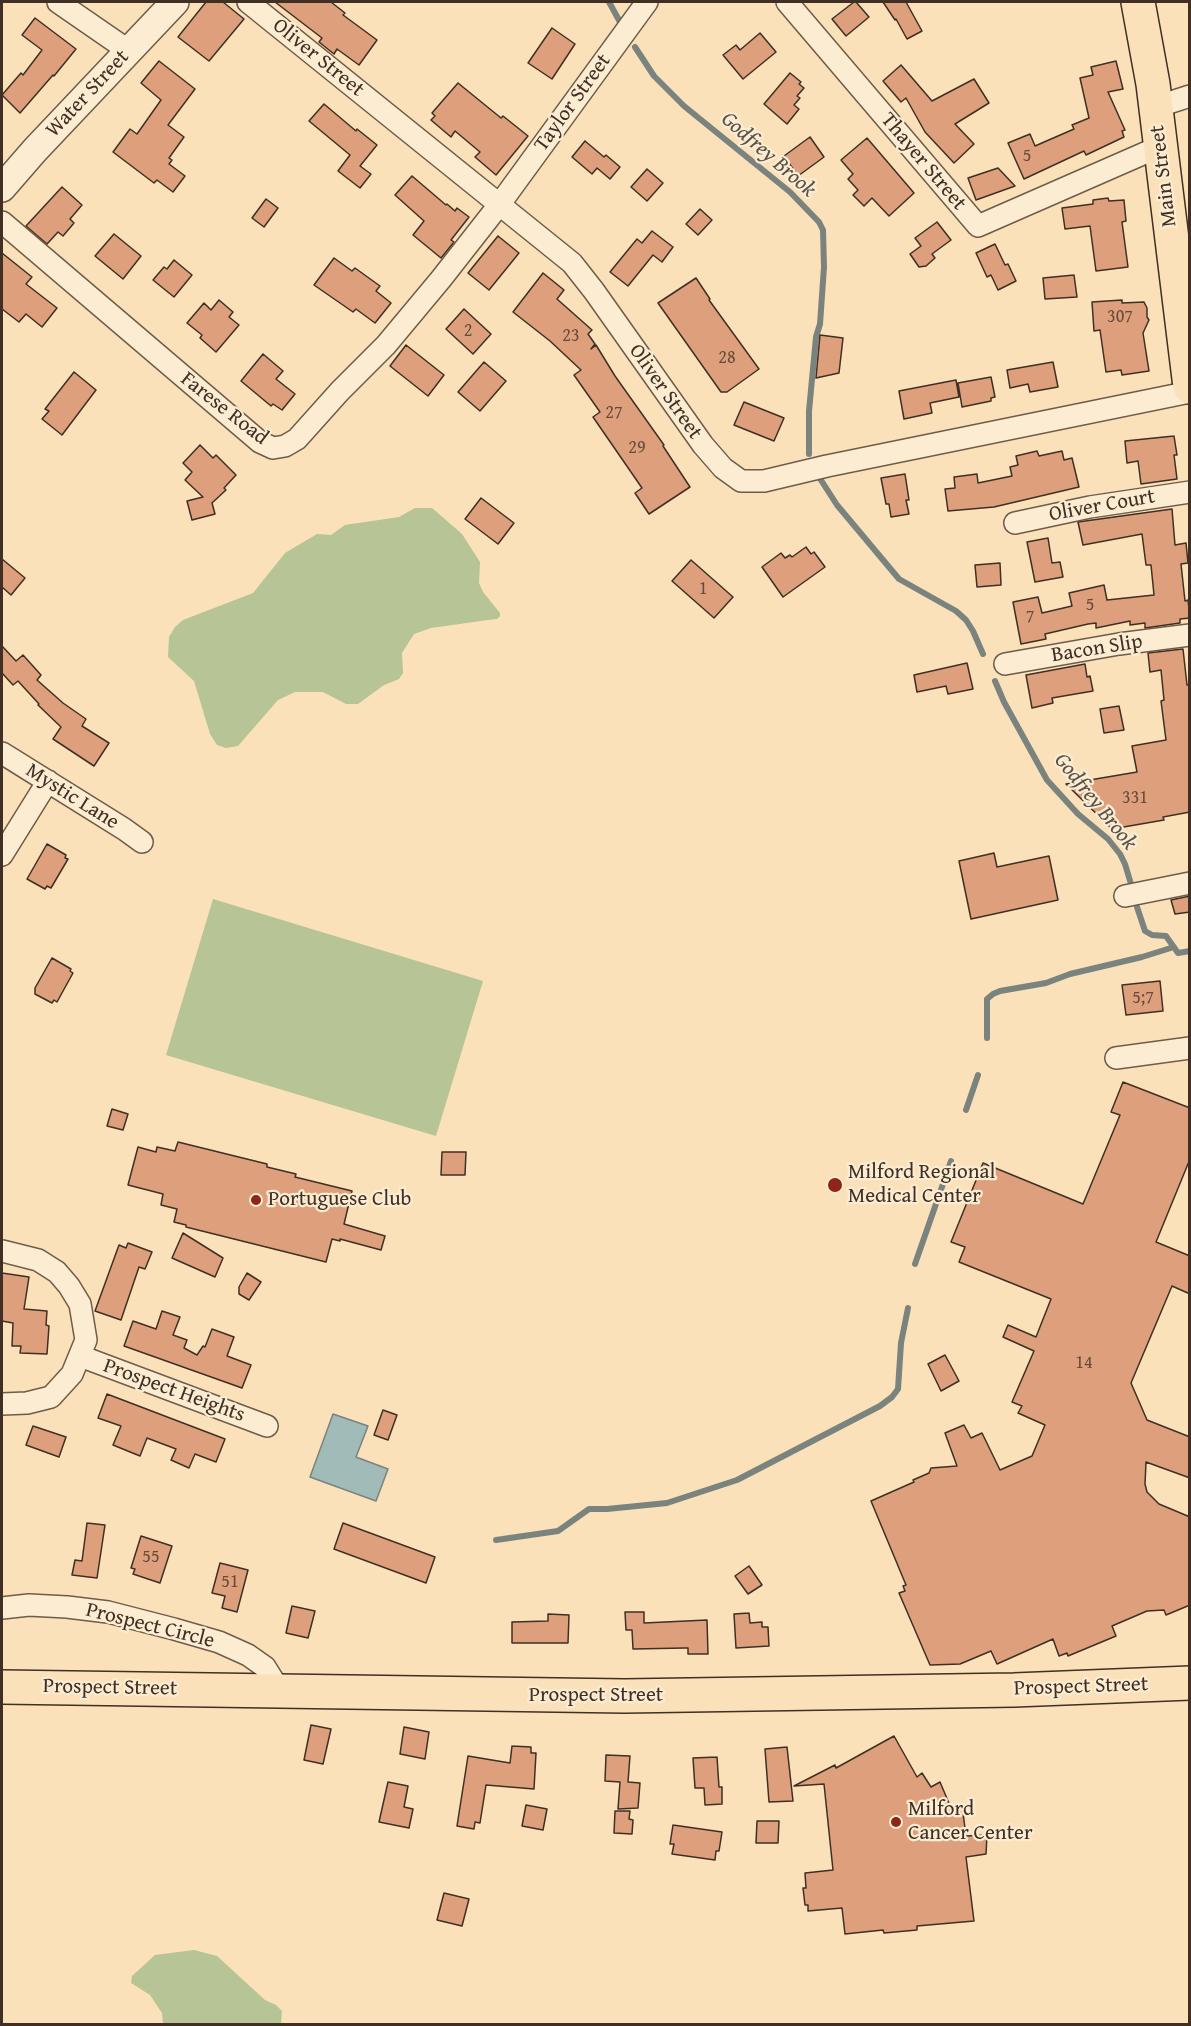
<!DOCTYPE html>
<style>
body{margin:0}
#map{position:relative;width:1191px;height:2026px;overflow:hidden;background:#fae1b9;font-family:"Gentium Book Plus",serif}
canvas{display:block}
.frame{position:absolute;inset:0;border:3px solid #3f2f24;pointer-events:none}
</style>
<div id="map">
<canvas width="1191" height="2026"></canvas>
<div class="frame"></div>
</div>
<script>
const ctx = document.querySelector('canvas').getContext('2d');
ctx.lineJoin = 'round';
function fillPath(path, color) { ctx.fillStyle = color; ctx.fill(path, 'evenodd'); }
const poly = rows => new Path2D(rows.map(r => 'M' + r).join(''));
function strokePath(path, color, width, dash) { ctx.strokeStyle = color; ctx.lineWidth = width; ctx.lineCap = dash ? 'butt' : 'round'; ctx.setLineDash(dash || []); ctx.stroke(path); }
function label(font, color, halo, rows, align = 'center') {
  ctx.font = font + ' "Gentium Book Plus",serif'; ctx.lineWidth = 4.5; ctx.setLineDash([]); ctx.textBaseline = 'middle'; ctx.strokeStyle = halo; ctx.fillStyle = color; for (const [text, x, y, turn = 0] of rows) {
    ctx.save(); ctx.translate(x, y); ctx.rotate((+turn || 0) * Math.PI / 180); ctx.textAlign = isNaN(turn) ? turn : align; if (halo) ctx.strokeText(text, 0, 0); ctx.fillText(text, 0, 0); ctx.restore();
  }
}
fillPath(poly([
 [415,508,432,508,462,534,480,562,479,583,483,592,500,613,500,616,497,619,488,620,431,628,414,634,402,653,403,673,399,679,384,685,358,704,346,704,323,692,295,692,278,700,238,746,226,748,217,745,210,734,194,681,168,657,169,637,175,627,183,620,253,593,285,553,317,534,331,535,345,525,399,517],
 [213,899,483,981,436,1136,166,1055],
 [194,1950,217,1956,265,2000,276,2005,282,2011,281,2024,163,2024,162,2013,150,1995,131,1983,132,1976,155,1955]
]), '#b7c495');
const water = poly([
 [333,1414,368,1426,356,1457,388,1469,376,1501,310,1477,333,1414]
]);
fillPath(water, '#a1bbb8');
strokePath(water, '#7a837d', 1.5);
strokePath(poly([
 [609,2,620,22],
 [635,47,654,76,684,106,790,192,819,222,823,230,824,267,820,324,816,337,809,411,809,454],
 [819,477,837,505,899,579,956,611,966,620,973,631,983,654],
 [995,681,1004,702,1047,780,1078,814,1108,839,1120,854,1125,864,1131,884],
 [1137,907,1145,931,1152,935,1166,936,1178,953,1190,951],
 [987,1038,987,999,993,994,1000,991,1046,983,1070,974,1142,957,1174,947],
 [966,1110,978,1075],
 [915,1264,951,1161],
 [496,1540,558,1531,589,1509,607,1509,667,1503,737,1480,880,1406,892,1397,898,1389,901,1343,908,1308]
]), '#7a837d', 6);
const building = poly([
 [206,2,223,2,244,19,209,61,178,37,206,2],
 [275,2,331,2,345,13,343,15,377,40,359,65,337,49,334,54,319,42,322,38,275,2],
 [854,2,856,2,869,17,846,36,832,19,854,2],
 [883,2,906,2,922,31,907,39,896,19,895,20,883,2],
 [35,18,76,49,54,76,53,75,20,113,2,95,21,73,23,75,42,50,22,35,35,18],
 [552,28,575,44,552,79,528,63,552,28],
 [760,33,776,52,743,79,723,55,736,45,740,50,760,33],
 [159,61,195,89,168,125,184,137,169,158,172,160,169,164,185,176,173,192,157,180,154,183,113,152,130,129,137,134,161,100,141,83,159,61],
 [1116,61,1123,89,1108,92,1125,130,1122,131,1124,137,1086,155,1084,151,1024,179,1008,143,1030,134,1035,146,1074,129,1072,125,1089,118,1080,78,1093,75,1091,67,1116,61],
 [901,65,932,101,974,79,989,103,955,124,974,144,954,163,925,132,906,98,901,102,883,81,901,65],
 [790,73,801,82,799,84,804,88,797,96,800,98,794,105,799,109,787,124,764,104,790,73],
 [458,83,501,118,503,116,528,136,496,175,475,157,480,152,455,131,451,137,431,120,435,116,432,113,458,83],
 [324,104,356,131,357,129,377,145,360,166,371,174,360,188,338,171,350,155,309,121,324,104],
 [810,137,824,157,798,176,784,156,810,137],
 [867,138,914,193,889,216,872,198,864,206,853,195,858,190,848,179,853,174,841,160,867,138],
 [585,141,604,157,606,155,620,167,610,179,597,168,592,174,572,157,585,141],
 [998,168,1015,186,976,200,968,178,998,168],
 [647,169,663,183,647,201,631,187,647,169],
 [412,176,446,205,447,204,455,211,457,208,469,217,451,240,454,242,441,258,413,235,424,221,395,195,412,176],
 [62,187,82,205,70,219,74,223,63,236,58,232,47,244,26,226,62,187],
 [1108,198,1109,201,1124,200,1126,221,1122,222,1128,267,1096,271,1090,226,1065,229,1062,208,1093,204,1093,200,1108,198],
 [266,199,278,208,264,227,252,218,266,199],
 [700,209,712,220,698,235,686,224,700,209],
 [937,222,951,240,932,254,935,258,926,266,919,267,910,254,921,246,915,238,937,222],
 [652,231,673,247,662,262,653,255,628,286,610,272,637,239,642,243,652,231],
 [114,234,141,256,123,279,95,256,114,234],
 [498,236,519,253,489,290,468,273,498,236],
 [995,244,1005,265,1008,264,1016,281,998,290,991,275,987,277,976,253,995,244],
 [2,253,32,277,26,284,57,308,42,327,26,314,19,322,2,309,2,253],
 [334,258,352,271,355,268,380,286,376,291,391,303,375,323,356,309,353,312,314,285,334,258],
 [174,260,192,275,174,297,153,280,164,267,167,269,174,260],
 [543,273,564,290,557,299,592,330,588,334,595,344,591,349,596,345,615,376,664,445,663,446,690,487,649,514,635,493,642,488,593,417,600,412,574,375,581,370,550,341,513,312,543,273],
 [1074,275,1077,297,1045,299,1043,278,1074,275],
 [696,278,710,299,709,300,759,369,727,392,721,392,658,303,696,278],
 [219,300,233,312,229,317,239,325,216,352,200,338,202,335,187,323,204,303,211,310,219,300],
 [1122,300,1122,303,1144,302,1147,308,1147,317,1149,320,1143,333,1149,371,1122,375,1121,370,1106,372,1100,330,1094,331,1092,302,1122,300],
 [464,309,491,334,473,354,446,329,464,309],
 [820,335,843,338,839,373,816,378,820,335],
 [406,345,444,375,428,396,390,366,406,345],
 [263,354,283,371,276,379,295,394,282,410,273,404,271,406,241,381,263,354],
 [484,362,506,381,480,411,458,392,484,362],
 [1053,362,1058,387,1030,392,1028,384,1010,388,1007,370,1053,362],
 [74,372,96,390,62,435,42,419,49,411,45,409,74,372],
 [991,377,995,397,991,398,991,401,962,407,958,383,991,377],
 [956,380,959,397,930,403,932,413,904,419,899,391,956,380],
 [744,402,784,418,774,441,734,425,744,402],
 [1174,436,1177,455,1174,455,1177,479,1141,484,1138,461,1127,463,1125,441,1174,436],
 [200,445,213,458,216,455,236,475,224,488,226,490,212,503,215,514,192,520,187,501,203,497,185,480,192,472,183,463,200,445],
 [1037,451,1039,456,1062,451,1064,460,1072,458,1079,487,994,507,948,511,945,489,955,488,954,477,977,474,978,483,1012,476,1010,467,1018,465,1016,456,1037,451],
 [905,474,909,500,906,500,909,514,891,517,889,504,886,504,881,478,905,474],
 [481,498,514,523,498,544,465,519,481,498],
 [1172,509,1175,545,1186,543,1188,563,1181,564,1185,601,1188,600,1190,618,1180,619,1180,623,1145,628,1145,623,1130,625,1130,621,1096,628,1096,623,1088,624,1045,634,1046,639,1021,644,1013,602,1038,597,1042,613,1072,606,1069,593,1104,585,1107,600,1154,595,1151,565,1146,565,1142,534,1083,545,1078,522,1172,509],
 [1048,538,1052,563,1060,562,1063,577,1035,582,1027,542,1048,538],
 [806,547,811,554,814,552,825,567,783,597,762,567,781,553,785,558,790,555,792,557,806,547],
 [2,559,25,578,11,595,2,587,2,559],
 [691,560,733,597,714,618,672,581,691,560],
 [1000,563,1001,585,977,587,975,565,1000,563],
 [2,646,16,661,23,655,41,675,37,680,63,703,86,719,82,726,109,743,94,766,53,739,61,727,38,705,39,704,18,681,13,685,2,673,2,646],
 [1183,649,1187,685,1190,685,1190,812,1163,817,1164,820,1112,829,1066,784,1137,772,1132,746,1166,740,1161,701,1164,700,1161,670,1150,672,1148,653,1183,649],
 [967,663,973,689,948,694,946,686,917,692,914,675,967,663],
 [1085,664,1087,677,1090,676,1093,691,1052,698,1053,703,1032,708,1026,675,1085,664],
 [1119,706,1124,730,1104,733,1100,709,1119,706],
 [47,844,66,855,65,858,68,859,51,888,47,886,45,889,27,879,47,844],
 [994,853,997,867,1049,856,1058,900,971,919,959,861,994,853],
 [1190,896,1190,912,1175,914,1171,900,1190,896],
 [52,958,71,969,70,971,73,973,57,1002,54,1000,52,1003,35,994,35,988,52,958],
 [1160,981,1163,1011,1126,1015,1122,985,1160,981],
 [1123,1082,1190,1108,1190,1159,1156,1242,1190,1256,1190,1294,1172,1286,1131,1383,1147,1420,1190,1437,1190,1478,1146,1462,1145,1484,1147,1492,1159,1504,1190,1517,1190,1605,1166,1615,1164,1610,1147,1611,1112,1626,1116,1636,1068,1656,1067,1653,1059,1656,1053,1639,997,1664,991,1651,960,1664,930,1665,899,1593,905,1591,903,1586,906,1585,871,1501,914,1482,913,1480,929,1473,931,1468,957,1466,945,1433,964,1425,971,1438,982,1433,1000,1470,1032,1456,1045,1425,1018,1413,1022,1406,1012,1402,1034,1351,1003,1337,1008,1325,1036,1337,1051,1299,959,1262,965,1247,951,1242,983,1163,1083,1204,1120,1115,1111,1112,1123,1082],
 [112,1109,128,1114,123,1130,107,1126,112,1109],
 [178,1142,267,1164,267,1167,296,1174,295,1177,352,1191,344,1224,385,1236,381,1250,340,1239,340,1241,332,1239,326,1262,186,1227,186,1225,174,1222,177,1209,161,1205,163,1194,128,1185,138,1147,156,1152,157,1147,175,1151,178,1142],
 [442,1152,466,1152,465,1175,441,1175,442,1152],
 [183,1233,223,1258,215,1277,172,1258,183,1233],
 [128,1243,152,1252,145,1269,139,1267,121,1320,95,1311,119,1245,126,1248,128,1243],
 [2,1273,29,1277,24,1309,47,1311,46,1325,49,1326,47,1354,20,1353,21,1346,12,1346,13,1323,2,1321,2,1273],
 [247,1273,261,1282,249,1300,239,1294,239,1287,247,1273],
 [162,1311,180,1317,173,1335,187,1340,184,1348,197,1355,203,1346,205,1347,212,1329,234,1337,227,1356,251,1365,242,1388,124,1346,133,1321,156,1329,162,1311],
 [945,1355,959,1381,941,1391,928,1364,945,1355],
 [107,1394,225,1439,216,1462,195,1454,189,1468,171,1460,176,1449,147,1438,140,1456,113,1445,121,1426,98,1418,107,1394],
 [383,1410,397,1415,388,1440,374,1435,383,1410],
 [33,1426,66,1437,59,1457,26,1445,33,1426],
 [87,1523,105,1525,97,1578,72,1575,75,1560,82,1561,87,1523],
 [343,1523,435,1557,426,1583,334,1549,343,1523],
 [141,1536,172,1546,160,1583,133,1574,135,1569,131,1568,141,1536],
 [220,1563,248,1570,237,1612,222,1608,225,1596,212,1593,220,1563],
 [749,1566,762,1585,748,1594,735,1576,749,1566],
 [292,1606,315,1611,308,1638,286,1633,292,1606],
 [625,1612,644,1612,644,1623,707,1620,708,1654,688,1654,688,1648,685,1648,633,1649,632,1630,626,1630,625,1612],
 [749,1613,750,1623,762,1622,762,1627,768,1627,769,1646,736,1648,734,1614,749,1613],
 [548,1614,569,1615,568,1643,512,1643,512,1622,548,1621,548,1614],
 [311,1725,331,1729,323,1764,304,1760,311,1725],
 [404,1727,429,1732,425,1759,400,1754,404,1727],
 [894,1736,917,1777,922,1773,931,1787,940,1782,951,1808,962,1805,966,1836,987,1835,986,1854,966,1857,974,1921,917,1926,917,1930,884,1933,883,1930,845,1934,842,1908,808,1911,808,1905,805,1905,803,1888,806,1888,805,1873,833,1870,824,1784,794,1786,835,1765,836,1768,894,1736],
 [512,1746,531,1747,531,1753,536,1753,534,1789,486,1785,480,1823,475,1822,474,1829,457,1826,468,1756,510,1763,512,1746],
 [787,1747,793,1801,769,1802,765,1749,787,1747],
 [606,1755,630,1756,628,1782,640,1783,638,1808,618,1809,620,1782,605,1781,606,1755],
 [717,1757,719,1787,722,1787,722,1804,705,1805,704,1788,695,1788,693,1758,717,1757],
 [388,1782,408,1786,404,1807,413,1809,409,1828,379,1822,388,1782],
 [526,1805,547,1809,543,1830,522,1826,526,1805],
 [615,1811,630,1811,629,1819,633,1820,632,1834,614,1833,615,1811],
 [757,1821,779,1821,778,1843,756,1843,757,1821],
 [673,1825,722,1832,719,1851,716,1851,715,1860,672,1854,674,1844,670,1844,673,1825],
 [444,1893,469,1899,462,1926,437,1920,444,1893]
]);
fillPath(building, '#dea07c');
strokePath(building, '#3f2f24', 1.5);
const minor = poly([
 [58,2,129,51],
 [248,2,572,263,594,291,703,445,723,468,741,481,764,481,827,466,1190,392],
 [787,2,978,226,1161,146],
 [1156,107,1190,96],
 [2,222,260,442,273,448,285,446,297,439,340,391,386,345,441,279,499,205,647,2],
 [1015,523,1090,507,1190,492],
 [1005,664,1119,644,1190,635],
 [2,753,124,829,142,842],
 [2,855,48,781],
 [1125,896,1190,883],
 [1116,1058,1190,1048],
 [2,1251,38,1260,57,1272,69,1286,80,1304,86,1340,72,1374,51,1397,27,1403,2,1404],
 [80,1356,267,1426],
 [2,1608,29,1605,67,1607,108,1612,174,1629,219,1642,248,1655,265,1667,280,1691]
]);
const tertiary = poly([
 [2,188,35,150,175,2]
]);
const primary = poly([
 [1138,2,1153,84,1190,387],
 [2,1687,625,1696,1014,1690,1190,1683]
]);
strokePath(minor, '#6e5c49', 24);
strokePath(tertiary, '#6e5c49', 30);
strokePath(primary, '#3f2f24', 36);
strokePath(minor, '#fcecd2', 21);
strokePath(tertiary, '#fcecd2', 27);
strokePath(primary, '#fae1b9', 33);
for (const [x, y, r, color] of [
 [835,1185,8,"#8f2418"],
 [256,1200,6,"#8f2418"],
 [896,1822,6,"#8f2418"]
]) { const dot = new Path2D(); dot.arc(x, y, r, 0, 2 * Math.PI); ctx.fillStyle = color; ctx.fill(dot); strokePath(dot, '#fcecd2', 2); }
label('18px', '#674b3a', null, [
 ["5",1027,156],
 ["307",1120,317],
 ["2",468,331],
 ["23",571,336],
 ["28",727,358],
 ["27",614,413],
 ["29",637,448],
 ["1",703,589],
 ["5",1090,605],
 ["7",1030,617],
 ["331",1135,798],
 ["5;7",1143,998],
 ["14",1084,1363],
 ["55",151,1557],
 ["51",230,1582]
]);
label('21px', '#3f2f24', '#fcecd2', [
 ["Oliver Street",318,58,39],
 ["Water Street",88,94,-47],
 ["Taylor Street",573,103,-54],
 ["Thayer Street",923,162,50],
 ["Main Street",1164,176,-97],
 ["Oliver Street",665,392,55],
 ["Farese Road",224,409,38],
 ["Oliver Court",1102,506,-10],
 ["Bacon Slip",1097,649,-9],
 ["Mystic Lane",72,797,32],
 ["Prospect Heights",174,1391,20],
 ["Prospect Circle",150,1626,14],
 ["Prospect Street",1081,1687,-2],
 ["Prospect Street",110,1688,1],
 ["Prospect Street",596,1696]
]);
label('21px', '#3f2f24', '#fcecd2', [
 ["Milford Regional",848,1173],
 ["Medical Center",848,1197],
 ["Portuguese Club",268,1200],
 ["Milford",908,1810],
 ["Cancer Center",908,1834]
], 'left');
label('italic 22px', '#585249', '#fcecd2', [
 ["Godfrey Brook",768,155,41],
 ["Godfrey Brook",1095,802,51]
]);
</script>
